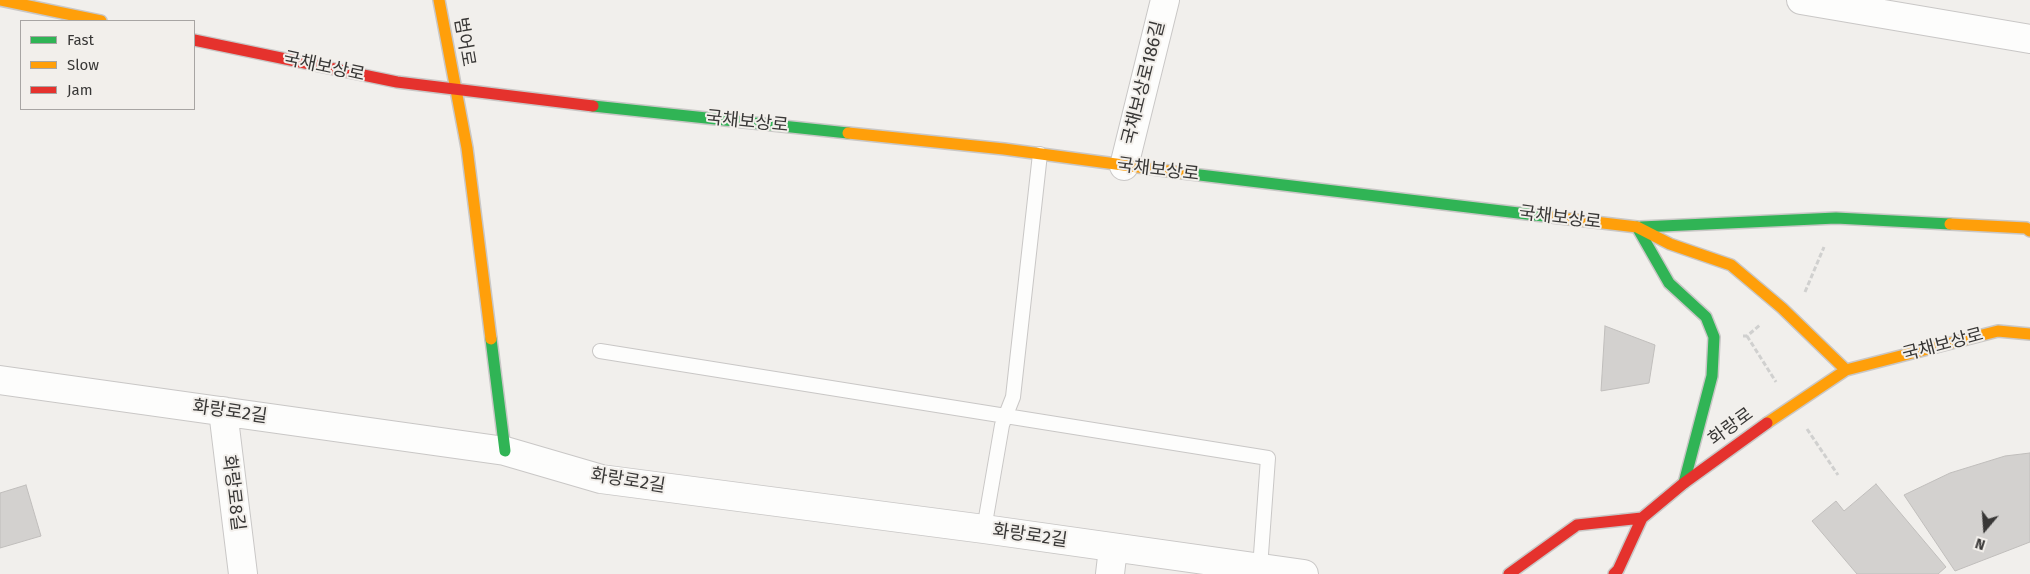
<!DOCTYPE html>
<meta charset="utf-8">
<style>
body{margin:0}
#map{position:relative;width:2030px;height:574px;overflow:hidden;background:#f1efec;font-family:"Fira Sans",sans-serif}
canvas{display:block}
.legend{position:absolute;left:20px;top:20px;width:175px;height:90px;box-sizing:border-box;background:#f2efeb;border:1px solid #a8a5a3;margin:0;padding:6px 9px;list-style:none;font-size:15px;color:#383736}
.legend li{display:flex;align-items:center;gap:10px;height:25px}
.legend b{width:25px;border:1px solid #a8a5a3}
.north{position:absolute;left:1960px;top:504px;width:50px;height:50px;-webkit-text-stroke:4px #f2efeb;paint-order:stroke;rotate:198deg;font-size:14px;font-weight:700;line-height:20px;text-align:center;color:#383736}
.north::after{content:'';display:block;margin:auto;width:18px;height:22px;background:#383736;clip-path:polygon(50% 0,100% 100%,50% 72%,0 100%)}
</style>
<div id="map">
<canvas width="2030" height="574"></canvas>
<ul class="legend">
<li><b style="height:6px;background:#30b455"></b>Fast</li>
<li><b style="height:6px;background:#ff9f0a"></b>Slow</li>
<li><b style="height:6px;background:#e5322d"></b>Jam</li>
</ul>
<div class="north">N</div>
</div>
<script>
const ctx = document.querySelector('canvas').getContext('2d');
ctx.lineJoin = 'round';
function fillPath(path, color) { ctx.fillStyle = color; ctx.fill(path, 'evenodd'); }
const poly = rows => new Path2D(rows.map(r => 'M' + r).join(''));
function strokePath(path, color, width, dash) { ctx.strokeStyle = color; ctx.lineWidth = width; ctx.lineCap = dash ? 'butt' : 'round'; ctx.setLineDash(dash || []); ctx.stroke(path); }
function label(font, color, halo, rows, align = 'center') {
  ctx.font = font + ' "Fira Sans","Noto Sans KR",sans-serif'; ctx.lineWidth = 4; ctx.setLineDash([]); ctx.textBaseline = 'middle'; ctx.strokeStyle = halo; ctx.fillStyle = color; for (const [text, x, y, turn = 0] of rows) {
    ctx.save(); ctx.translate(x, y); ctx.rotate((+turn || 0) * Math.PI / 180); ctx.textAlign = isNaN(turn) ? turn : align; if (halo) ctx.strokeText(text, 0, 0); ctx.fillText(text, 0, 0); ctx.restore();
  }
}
const building = poly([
 [1605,326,1655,345,1649,383,1601,391,1605,326],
 [2030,453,2030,542,1955,571,1904,495,1950,473,2005,456,2030,453],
 [1876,484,1946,567,1938,574,1857,574,1812,521,1836,501,1844,511,1876,484],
 [26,485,41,536,0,548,0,493,26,485]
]);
fillPath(building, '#d3d1cf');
strokePath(building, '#c0bebc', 1);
const lane = poly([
 [600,351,1268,458,1260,568],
 [984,529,1002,425,1013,397,1040,154]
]);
const street = poly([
 [1801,0,2030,39],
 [1124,166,1165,0],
 [0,380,505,451,601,479,984,529,1304,574],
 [223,411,243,574],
 [1110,574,1113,548]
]);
const fast = poly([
 [593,106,848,133],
 [1183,173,1552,217],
 [1637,227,1669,283,1706,317,1714,337,1712,376,1684,483],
 [1641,227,1836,218,1950,224],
 [491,339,505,451]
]);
const slow = poly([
 [0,0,101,21],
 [439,0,467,148,491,339],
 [848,133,1004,149,1183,173],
 [1552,217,1637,227,1670,244,1731,265,1782,308,1846,370],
 [1950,224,2026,228,2030,231],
 [1767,423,1846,370,1998,331,2030,334]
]);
const jam = poly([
 [194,40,397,82,593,106],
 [1509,574,1577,525,1642,518],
 [1614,574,1618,570,1642,518,1684,483,1767,423]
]);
strokePath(lane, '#c9c7c6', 16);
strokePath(street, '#c9c7c6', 30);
strokePath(fast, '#c9c7c6', 14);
strokePath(slow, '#c9c7c6', 14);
strokePath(jam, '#c9c7c6', 14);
strokePath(poly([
 [1805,292,1824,247],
 [1743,336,1747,336,1760,325],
 [1747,336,1776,382],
 [1807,429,1838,475]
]), '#d0d0cf', 3, [5, 2.5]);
strokePath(lane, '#fdfdfc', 14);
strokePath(street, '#fdfdfc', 28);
strokePath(fast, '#30b455', 11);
strokePath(slow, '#ff9f0a', 11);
strokePath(jam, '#e5322d', 11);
label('18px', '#383736', '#f2efeb', [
 ["범어로",464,42,80],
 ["국채보상로",324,67,12],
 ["국채보상로186길",1144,83,-76],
 ["국채보상로",747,122,6],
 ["국채보상로",1158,170,7],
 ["국채보상로",1560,218,7],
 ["국채보상로",1943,345,-15],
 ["화랑로2길",230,412,8],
 ["화랑로",1731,427,-36],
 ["화랑로2길",628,481,9],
 ["화랑로8길",233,493,83],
 ["화랑로2길",1030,536,8]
]);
</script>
